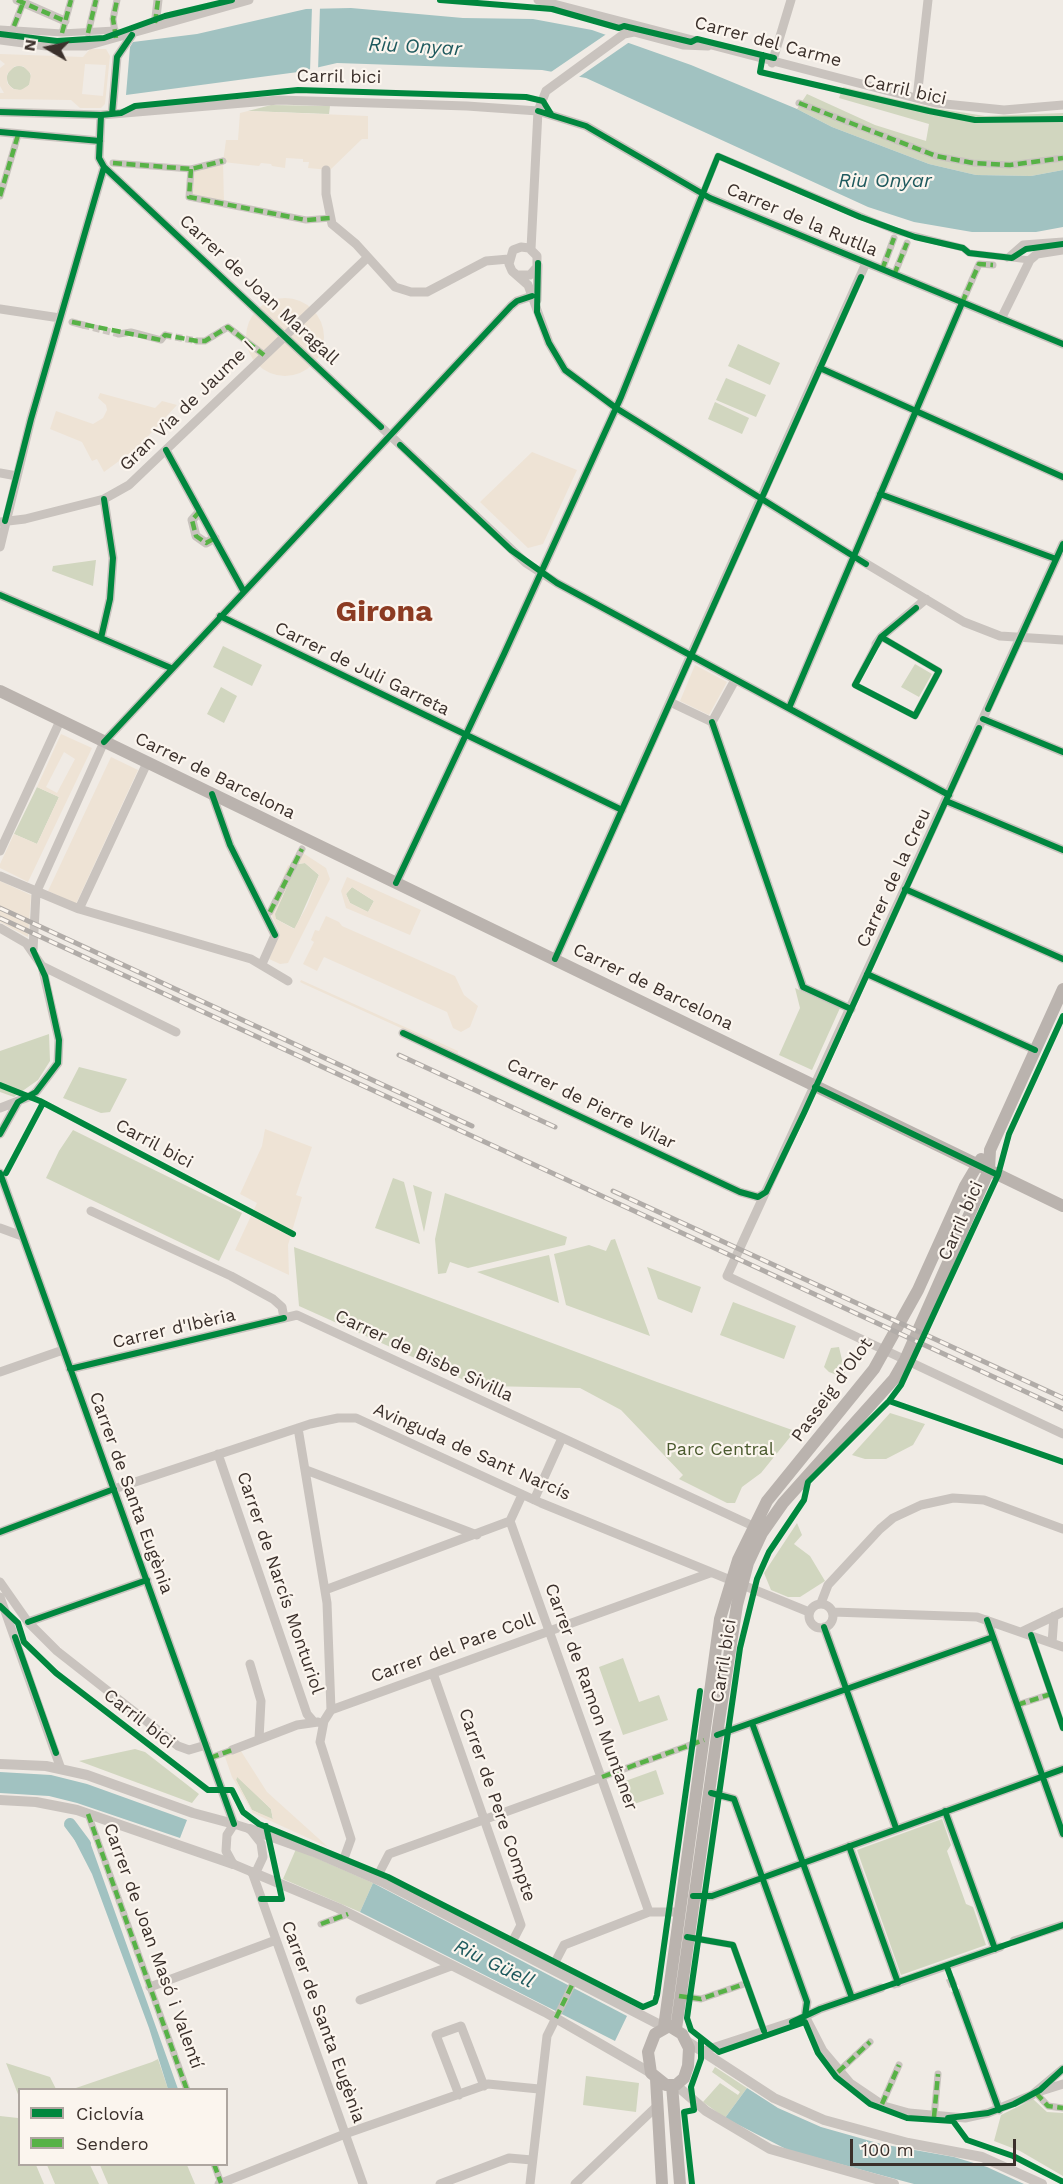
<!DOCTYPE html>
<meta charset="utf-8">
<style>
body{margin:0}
#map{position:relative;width:1063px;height:2184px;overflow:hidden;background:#f0ebe5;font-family:"Work Sans",sans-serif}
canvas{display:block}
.legend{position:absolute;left:18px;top:2088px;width:210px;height:78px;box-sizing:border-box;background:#fbf5ee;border:2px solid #aea6a0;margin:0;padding:8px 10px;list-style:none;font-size:18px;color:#3b302b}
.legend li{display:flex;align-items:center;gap:12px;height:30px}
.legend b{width:30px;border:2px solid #aea6a0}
.north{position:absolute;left:18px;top:18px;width:60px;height:60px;-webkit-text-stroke:4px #fbf5ee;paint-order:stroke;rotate:279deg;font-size:16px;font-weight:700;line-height:24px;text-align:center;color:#3b302b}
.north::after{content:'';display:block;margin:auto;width:21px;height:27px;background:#3b302b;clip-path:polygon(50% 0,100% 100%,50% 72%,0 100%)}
.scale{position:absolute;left:850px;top:2139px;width:166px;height:27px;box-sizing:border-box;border:3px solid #3b302b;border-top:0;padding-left:8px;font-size:18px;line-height:21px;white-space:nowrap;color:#3b302b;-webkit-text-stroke:4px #fbf5ee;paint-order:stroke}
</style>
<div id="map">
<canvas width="1063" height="2184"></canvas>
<ul class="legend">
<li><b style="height:8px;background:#00873e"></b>Ciclovía</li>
<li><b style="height:8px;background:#57b246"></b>Sendero</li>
</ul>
<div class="north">N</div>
<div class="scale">100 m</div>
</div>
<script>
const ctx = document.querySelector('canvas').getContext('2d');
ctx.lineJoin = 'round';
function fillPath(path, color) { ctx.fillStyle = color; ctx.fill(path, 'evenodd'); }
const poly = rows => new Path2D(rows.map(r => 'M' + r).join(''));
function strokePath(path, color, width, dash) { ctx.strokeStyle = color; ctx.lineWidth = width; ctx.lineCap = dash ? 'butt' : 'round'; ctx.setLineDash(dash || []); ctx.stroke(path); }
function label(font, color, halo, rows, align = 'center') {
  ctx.font = font + ' "Work Sans",sans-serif'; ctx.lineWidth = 4.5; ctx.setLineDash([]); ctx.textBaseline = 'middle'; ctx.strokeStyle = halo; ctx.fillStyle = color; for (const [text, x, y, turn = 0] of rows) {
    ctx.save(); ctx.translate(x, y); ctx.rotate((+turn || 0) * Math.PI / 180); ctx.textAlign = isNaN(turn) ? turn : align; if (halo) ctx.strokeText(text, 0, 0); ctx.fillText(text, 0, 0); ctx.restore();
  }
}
fillPath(poly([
 '7 78a12 12 0 1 1 24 0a12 12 0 1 1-24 0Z',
 [843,87,934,108,985,116,1063,113,1063,170,1031,176,976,175,929,164,832,127,797,109,807,94,875,125,926,141,929,124,839,98],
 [271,105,330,106,329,114,248,111],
 [738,344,780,363,770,385,728,366],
 [726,378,766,395,756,417,716,400],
 [715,402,749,418,742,434,708,419],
 [96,560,93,586,52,571,53,566],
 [223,646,262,665,252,686,213,667],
 [915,664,932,674,919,697,901,687],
 [221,687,237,696,224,723,207,714],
 [37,787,59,797,37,844,14,834],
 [305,863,319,875,295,929,276,919,274,915,297,864],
 [352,887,374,901,368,912,350,903,346,894],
 [795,988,840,1008,812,1070,779,1055,800,1008],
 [49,1034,50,1061,38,1080,14,1097,0,1092,0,1051],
 [79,1067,127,1079,110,1112,101,1113,63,1098],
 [73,1130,242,1213,219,1261,46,1178,59,1151],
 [393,1178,404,1182,420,1244,375,1228],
 [413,1185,432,1192,424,1232],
 [445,1193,567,1237,565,1245,468,1268,450,1262,446,1273,438,1274,435,1239],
 [615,1239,650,1336,566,1305,554,1254,589,1245,606,1251,611,1240],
 [294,1247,657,1382,795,1431,761,1473,742,1487,735,1503,727,1503,679,1479,683,1475,621,1410,580,1388,486,1386,484,1389,299,1306],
 [549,1255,559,1303,477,1272,485,1270],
 [647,1267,701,1287,692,1313,658,1299],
 [733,1302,796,1326,784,1359,720,1335],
 [839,1347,845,1373,837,1375,829,1372,824,1367,831,1348],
 [890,1413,925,1424,913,1445,886,1459,865,1459,852,1455],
 [797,1523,802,1535,794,1544,810,1556,825,1581,800,1597,788,1597,771,1590,764,1573],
 [623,1658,639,1702,659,1695,668,1720,623,1735,599,1667],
 [135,1749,145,1752,199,1794,192,1803,79,1761],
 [656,1770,664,1794,625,1807,617,1784],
 [237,1776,271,1809,273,1820,252,1810,236,1780],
 [942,1819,951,1845,947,1851,966,1904,973,1907,986,1945,901,1975,857,1850],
 [296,1849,373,1883,360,1912,283,1879],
 [158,2059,168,2089,73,2089,152,2062],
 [6,2063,50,2077,56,2089,20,2090,19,2097],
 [715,2067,747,2088,725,2118,703,2102,720,2083,738,2095,740,2092,712,2072],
 [586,2076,639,2083,636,2112,583,2105],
 [1033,2099,1047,2112,1063,2113,1063,2176,1020,2151,994,2141,1001,2115],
 [0,2116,18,2118,20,2164,36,2165,44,2184,0,2184],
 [47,2165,90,2165,99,2184,55,2184],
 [100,2165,187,2165,195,2184,108,2184]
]), '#d1d6bf');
fillPath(poly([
 [90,49,106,49,110,56,105,104,101,108,80,108,71,100,0,99,0,93,4,93,0,86,0,68,5,64,0,60,0,54,83,57],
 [85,64,106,65,103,96,82,94],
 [15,66,23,66,31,74,29,85,21,90,13,89,7,83,7,74],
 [248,111,368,116,368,139,362,139,330,170,308,168,309,162,303,162,303,159,286,158,285,168,272,166,271,164,261,163,259,166,223,162,224,203,189,197,191,169,223,162,226,140,238,140,240,113],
 '246 337a39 39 0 1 1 78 0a39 39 0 1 1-78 0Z',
 [100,393,155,408,162,401,177,405,137,448,104,472,97,459,92,461,82,442,50,429,56,411,93,424,103,418,107,410,106,405,98,398],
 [532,452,577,470,543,544,528,548,480,502],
 [695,665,727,682,709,715,680,701],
 [61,734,92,748,28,882,0,868,0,864,14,834,37,844,59,797,37,787],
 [64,752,75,759,57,793,46,787],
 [111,757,138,770,76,904,48,891],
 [303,853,326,868,330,879,288,963,280,964,269,959,280,934,268,907,272,905,288,865,290,866],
 [305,863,319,875,307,906,294,929,276,919,275,914,297,864],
 [347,877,421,910,410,935,346,908,341,891],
 [352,887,374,901,368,912,350,903,346,894],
 [0,881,31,895,28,937,0,922],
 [326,916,339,922,342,926,455,976,464,995,478,1006,470,1027,461,1032,453,1028,447,1012,324,957,317,971,303,964,314,942,311,940,315,930,319,931],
 [301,980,458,1051,458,1054,304,984,300,982],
 [265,1129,312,1147,296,1195,302,1197,288,1245,289,1275,235,1250,257,1203,240,1194,262,1146],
 [239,1748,267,1792,328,1847,253,1813,232,1777,224,1754],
 [237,1777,271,1809,273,1819,252,1810,236,1780]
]), '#eee3d5');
fillPath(poly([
 [351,8,463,18,533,19,592,30,691,65,797,109,832,127,929,164,976,175,1031,176,1063,170,1063,227,1036,232,972,232,914,222,868,207,586,78,542,70,337,63,298,72,126,95,130,47,133,42,197,34,306,9],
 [0,1772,51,1775,87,1784,187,1820,180,1838,77,1803,49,1796,0,1793],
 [79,1828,90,1842,178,2089,168,2089,149,2028,92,1874,72,1835],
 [373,1883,627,2016,615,2041,360,1912],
 [747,2088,778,2108,821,2127,881,2144,954,2157,987,2167,1024,2184,914,2184,788,2150,725,2118]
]), '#a1c2c1');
fillPath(poly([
 [312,6,320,6,318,71,310,72],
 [608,33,631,41,576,79,548,74]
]), '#f0ebe5');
strokePath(poly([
 [70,1824,85,1844]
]), '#a1c2c1', 12);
strokePath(poly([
 [83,325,119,334],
 [165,335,197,341]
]), '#ccc6c0', 7, [7, 3.5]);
strokePath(poly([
 [950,1978,957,1994]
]), '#ccc6c0', 9, [9, 4.5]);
strokePath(poly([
 [14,26,23,3],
 [0,29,62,33,115,30],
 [62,33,71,0],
 [88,33,96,0],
 [115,33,113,19,117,0],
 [799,103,936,156,973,163,1010,165,1063,158],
 [113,163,191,169,223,161],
 [191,169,189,197,306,220,331,218],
 [703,193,718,156,896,231,963,248,969,253,1030,260],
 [0,196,18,135],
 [1007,258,1023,244,1063,241],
 [882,270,894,238],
 [894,275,907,243],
 [962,303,979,264,993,265],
 [72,322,83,325],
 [119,334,131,332,161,340,165,335],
 [197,341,205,341,228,327,264,355],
 [876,644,855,685,915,716,939,671,881,637],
 [270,912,302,849],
 [1031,1635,1063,1728],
 [1017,1705,1051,1694],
 [210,1758,232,1750],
 [602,1777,704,1740],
 [88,1814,187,2090],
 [321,1924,348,1914],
 [687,1937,733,1945,764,2031],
 [679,1996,701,1999,747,1983],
 [556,2018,573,1983],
 [838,2072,870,2042],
 [1036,2093,1048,2106,1063,2108],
 [882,2104,899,2065],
 [934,2117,938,2074],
 [214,2164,221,2183]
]), '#c9c3be', 7);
strokePath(poly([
 [17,0,65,21],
 [538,0,935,103,1004,110,1063,105],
 [155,26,158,0],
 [0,40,46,46,86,46,249,0],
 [772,63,791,0],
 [917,98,928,0],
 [0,112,101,115,279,100,467,106,538,111,586,126,710,198,1063,344],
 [112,114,117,57,132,35],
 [101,115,99,158,104,167,526,563,557,583,949,795],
 [0,132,100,141],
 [326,170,326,194,332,224,356,244,395,287,411,292,427,292,486,261,509,259],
 [531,249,538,111,546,91,624,34,634,32,683,45,708,46],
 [517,275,530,275,537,267,537,256,529,248,521,247,513,250,509,264,512,271,528,285,549,343,565,370,616,408,845,551,964,622,1000,636,1063,640],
 [537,300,538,265],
 [0,309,60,318],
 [1001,319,1030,260,1037,254,1063,250],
 [820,368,1063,477],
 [166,450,244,592],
 [0,473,17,476],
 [880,494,1056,559],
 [200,511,192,520,196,536,206,543,215,538],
 [0,522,25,519,104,499,129,485,367,258],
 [1063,544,727,1276,1063,1434],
 [0,547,31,419,104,167],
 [0,595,171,668],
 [220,616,622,810],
 [101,638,110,599,113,558,104,499],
 [876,644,881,637,926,599],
 [670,702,712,722],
 [789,708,962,303],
 [983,719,1063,752],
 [712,722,803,987,851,1009],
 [712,722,735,680],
 [212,794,230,845,275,935,262,964],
 [946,801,1063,850],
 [0,851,60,721],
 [0,876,79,909,251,959,288,981],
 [396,883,504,654,621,397,703,193],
 [905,889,1063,959],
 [79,909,147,763],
 [0,928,26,943,42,966,59,1040,58,1063,36,1092,31,1096,0,1108],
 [33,950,36,893,104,742,511,306,517,301,532,296],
 [555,959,866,263],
 [42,966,176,1032],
 [867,974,1035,1050],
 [403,1033,740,1192,758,1197,766,1192],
 [0,1134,18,1102],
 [0,1173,234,1824],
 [91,1211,231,1276,273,1299,282,1307,284,1318],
 [0,1228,22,1236],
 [70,1369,297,1315,753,1526],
 [0,1372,63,1350],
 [298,1428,327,1603,331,1710],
 [218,1454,307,1714,313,1721],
 [306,1470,477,1535],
 [522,1495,510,1521,649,1912],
 [534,1500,562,1438],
 [0,1532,114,1489,310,1424,338,1418,356,1418,541,1503,809,1612],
 [0,1582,28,1622,57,1651,178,1746,189,1750,206,1745],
 [325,1590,510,1521],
 [0,1597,61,1769],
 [821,1603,828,1585,880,1529,893,1518,921,1505,953,1498,984,1500,1063,1529],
 '809 1616a12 12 0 1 1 24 0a12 12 0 1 1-24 0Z',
 [833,1612,977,1617,1063,1647],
 [987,1620,1063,1834],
 [28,1622,147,1580],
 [824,1627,896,1828],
 [1021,1632,1063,1612],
 [1052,1643,1054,1616],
 [250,1664,261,1701,259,1739],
 [433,1673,521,1925,510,1946],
 [752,1723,852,1998],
 [717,1735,993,1637],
 [232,1750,297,1725,318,1722],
 [709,1792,734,1799,807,2002,805,2016],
 [945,1811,995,1949],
 [234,1824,227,1835,226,1851,233,1864,252,1872,363,2184],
 [234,1824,250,1829,261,1843,263,1857,256,1872],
 [849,1846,898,1983],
 [342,1864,351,1839,320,1742,324,1721,331,1710,710,1573],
 [376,1879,389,1854,602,1777],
 [693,1896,712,1896,1063,1769],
 [1014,1941,1063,1925],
 [552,1968,564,1945,649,1912,679,1912],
 [894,1984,1000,1947],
 [150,1987,276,1940],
 [957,1994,999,2110],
 [360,2000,451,1966],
 [805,2016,823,2051,850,2083,884,2106,909,2113,965,2118,988,2113,1032,2095,1063,2069],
 [703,2051,798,2020,820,2009,881,1988],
 [1041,2091,1063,2084],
 [459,2095,436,2035,461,2026,484,2086],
 [219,2184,345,2134,488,2084,539,2089],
 [440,2184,509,2158,532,2160],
 [530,2184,547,2036,556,2018],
 [575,2184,656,2107]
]), '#c9c3be', 9);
strokePath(poly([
 [0,1764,46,1766,87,1775,193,1813,234,1824],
 [0,1800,36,1802,77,1810,233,1864],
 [250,1829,314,1852,385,1883,664,2027],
 [252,1872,338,1908,545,2012,651,2073],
 [685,2040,774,2098,824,2120,908,2143,982,2157,1042,2184],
 [676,2085,706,2111,770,2149,894,2184]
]), '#c9c3be', 10);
strokePath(poly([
 [0,691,1063,1206],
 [669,2026,682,2034,689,2048,688,2066,684,2078,676,2085,666,2085,651,2073,648,2052,655,2034,669,2026],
 [664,2027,720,1619,738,1560,767,1501,874,1369,918,1290,965,1186,981,1159],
 [676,2029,719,1721,737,1605,748,1563,762,1533,783,1503,894,1379,905,1360,989,1170,990,1150,1063,989],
 [656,2079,662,2184],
 [672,2085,680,2184]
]), '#bab3ae', 12);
const rail = poly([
 [0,908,472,1126],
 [0,918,1063,1409],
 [399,1055,555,1127],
 [613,1191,1063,1398]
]);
strokePath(rail, '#b1aca8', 5);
strokePath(rail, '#fbf5ee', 3, [9]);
strokePath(poly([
 [17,0,65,21],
 [155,23,158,0],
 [14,26,23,3],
 [62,33,71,0],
 [88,33,96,0],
 [116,38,113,19,117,0],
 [799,103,936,156,973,163,1010,165,1063,158],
 [113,163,191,169,223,161],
 [191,169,189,197,306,220,331,218],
 [0,196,18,135],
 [882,270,894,238],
 [894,275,907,243],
 [962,303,979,264,993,265],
 [72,322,161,340,165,335,197,341,205,341,228,327,264,355],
 [200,511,192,520,196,536,206,543,215,538],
 [270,912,302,849],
 [1017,1705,1051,1694],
 [210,1758,232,1750],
 [602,1777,704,1740],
 [88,1814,187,2090],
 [321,1924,348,1914],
 [679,1996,701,1999,747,1983],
 [556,2018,573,1983],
 [838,2072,870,2042],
 [1036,2093,1048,2106,1063,2108],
 [882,2104,899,2065],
 [934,2117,938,2074],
 [214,2164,221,2183]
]), '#57b246', 4.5, [9, 4.5]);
strokePath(poly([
 [440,0,552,9,619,28,624,26,691,42,697,39,774,58],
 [0,34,57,41,104,38,165,16,232,0],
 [763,55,760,72,929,111,975,120,1063,119],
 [538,111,586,126,710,198,1063,344],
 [0,112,101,115,121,113,135,106,298,90,526,97,543,101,551,114],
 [112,114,117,57,132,35],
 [101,115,99,158,104,167,381,427],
 [0,132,100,141],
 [538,263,537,312,549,343,565,370,616,408,866,564],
 [820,368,1063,477],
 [400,445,511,550,557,583,949,795],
 [166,450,244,592],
 [880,494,1056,559],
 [5,521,31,419,104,167],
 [0,595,171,668],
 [220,616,622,810],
 [881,637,939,671,915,716,855,685,881,637,916,608],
 [101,638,110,599,113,558,104,499],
 [789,708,962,303],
 [988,709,1063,544],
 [983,719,1063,752],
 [712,722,803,987,851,1009],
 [104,742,511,306,517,301,532,296],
 [212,794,230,845,275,935],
 [946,801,1063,850],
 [396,883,504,654,621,397,718,156,860,217,915,237,963,248,969,253,1012,258,1026,249,1063,244],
 [905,889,1063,959],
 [555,959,861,277],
 [867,974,1035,1050],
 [1063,1016,1009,1134,998,1175,901,1385,889,1401,808,1482,804,1500,769,1552,757,1579,740,1648,687,2018,691,2030,719,2052,805,2022,818,2053,836,2077,870,2104,907,2118,953,2121,967,2140,1013,2156,1063,2182],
 [403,1033,740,1192,758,1197,766,1192,804,1113,979,728],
 [0,1085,40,1101,293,1234],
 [815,1087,998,1175],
 [0,1134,18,1102,36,1092,58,1063,59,1040,45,976,33,950],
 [0,1173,234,1824],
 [6,1173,43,1103],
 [70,1369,284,1318],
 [889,1401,1063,1462],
 [0,1532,114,1489],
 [0,1606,18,1623,24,1642,56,1673,208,1790,232,1790,243,1812,259,1824,388,1877,643,2007,655,2002,657,1995,700,1691],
 [987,1620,1063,1834],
 [28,1622,147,1580],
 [824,1627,896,1828],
 [1031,1635,1063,1728],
 [15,1637,56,1753],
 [752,1723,852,1998],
 [717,1735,993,1637],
 [711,1793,734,1799,807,2002,805,2016],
 [945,1811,995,1949],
 [849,1846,898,1983],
 [693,1896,712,1896,1063,1769],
 [261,1899,282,1899,266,1826],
 [687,1937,733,1945,764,2031],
 [947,1967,999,2110],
 [792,2022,820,2009,1063,1925],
 [948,2118,988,2113,1014,2104,1040,2090,1063,2069],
 [692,2184,684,2112,694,2110,691,2087,701,2059,701,2039]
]), '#00873e', 6);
label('18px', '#3b302b', '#fbf5ee', [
 ["Carrer del Carme",768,42,15],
 ["Carril bici",339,77,1],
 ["Carril bici",905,90,13],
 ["Carrer de la Rutlla",802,220,23],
 ["Carrer de Joan Maragall",259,290,43],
 ["Gran Via de Jaume I",187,406,-44],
 ["Carrer de Juli Garreta",362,669,26],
 ["Carrer de Barcelona",215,776,26],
 ["Carrer de la Creu",894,878,-65],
 ["Carrer de Barcelona",653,987,26],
 ["Carrer de Pierre Vilar",591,1104,26],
 ["Carril bici",154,1144,28],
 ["Carril bici",961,1221,-66],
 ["Carrer d'Ibèria",174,1329,-13],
 ["Carrer de Bisbe Sivilla",424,1356,25],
 ["Passeig d'Olot",832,1390,-54],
 ["Avinguda de Sant Narcís",472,1452,24],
 ["Carrer de Santa Eugènia",131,1493,70],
 ["Carrer de Narcís Monturiol",280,1583,71],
 ["Carrer del Pare Coll",453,1648,-20],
 ["Carril bici",724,1661,-81],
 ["Carrer de Ramon Muntaner",591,1697,70],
 ["Carril bici",139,1719,38],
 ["Carrer de Pere Compte",497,1805,71],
 ["Carrer de Joan Masó i Valentí",153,1946,70],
 ["Carrer de Santa Eugènia",323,2022,70]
]);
label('18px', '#4a5a2e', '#fbf5ee', [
 ["Parc Central",720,1450]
]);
label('italic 20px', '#1f5a5e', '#fbf5ee', [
 ["Riu Onyar",415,47,3],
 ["Riu Onyar",885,181],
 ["Riu Güell",494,1964,26]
]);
label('bold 30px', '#8c3b22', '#fbf5ee', [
 ["Girona",384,612]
]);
</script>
